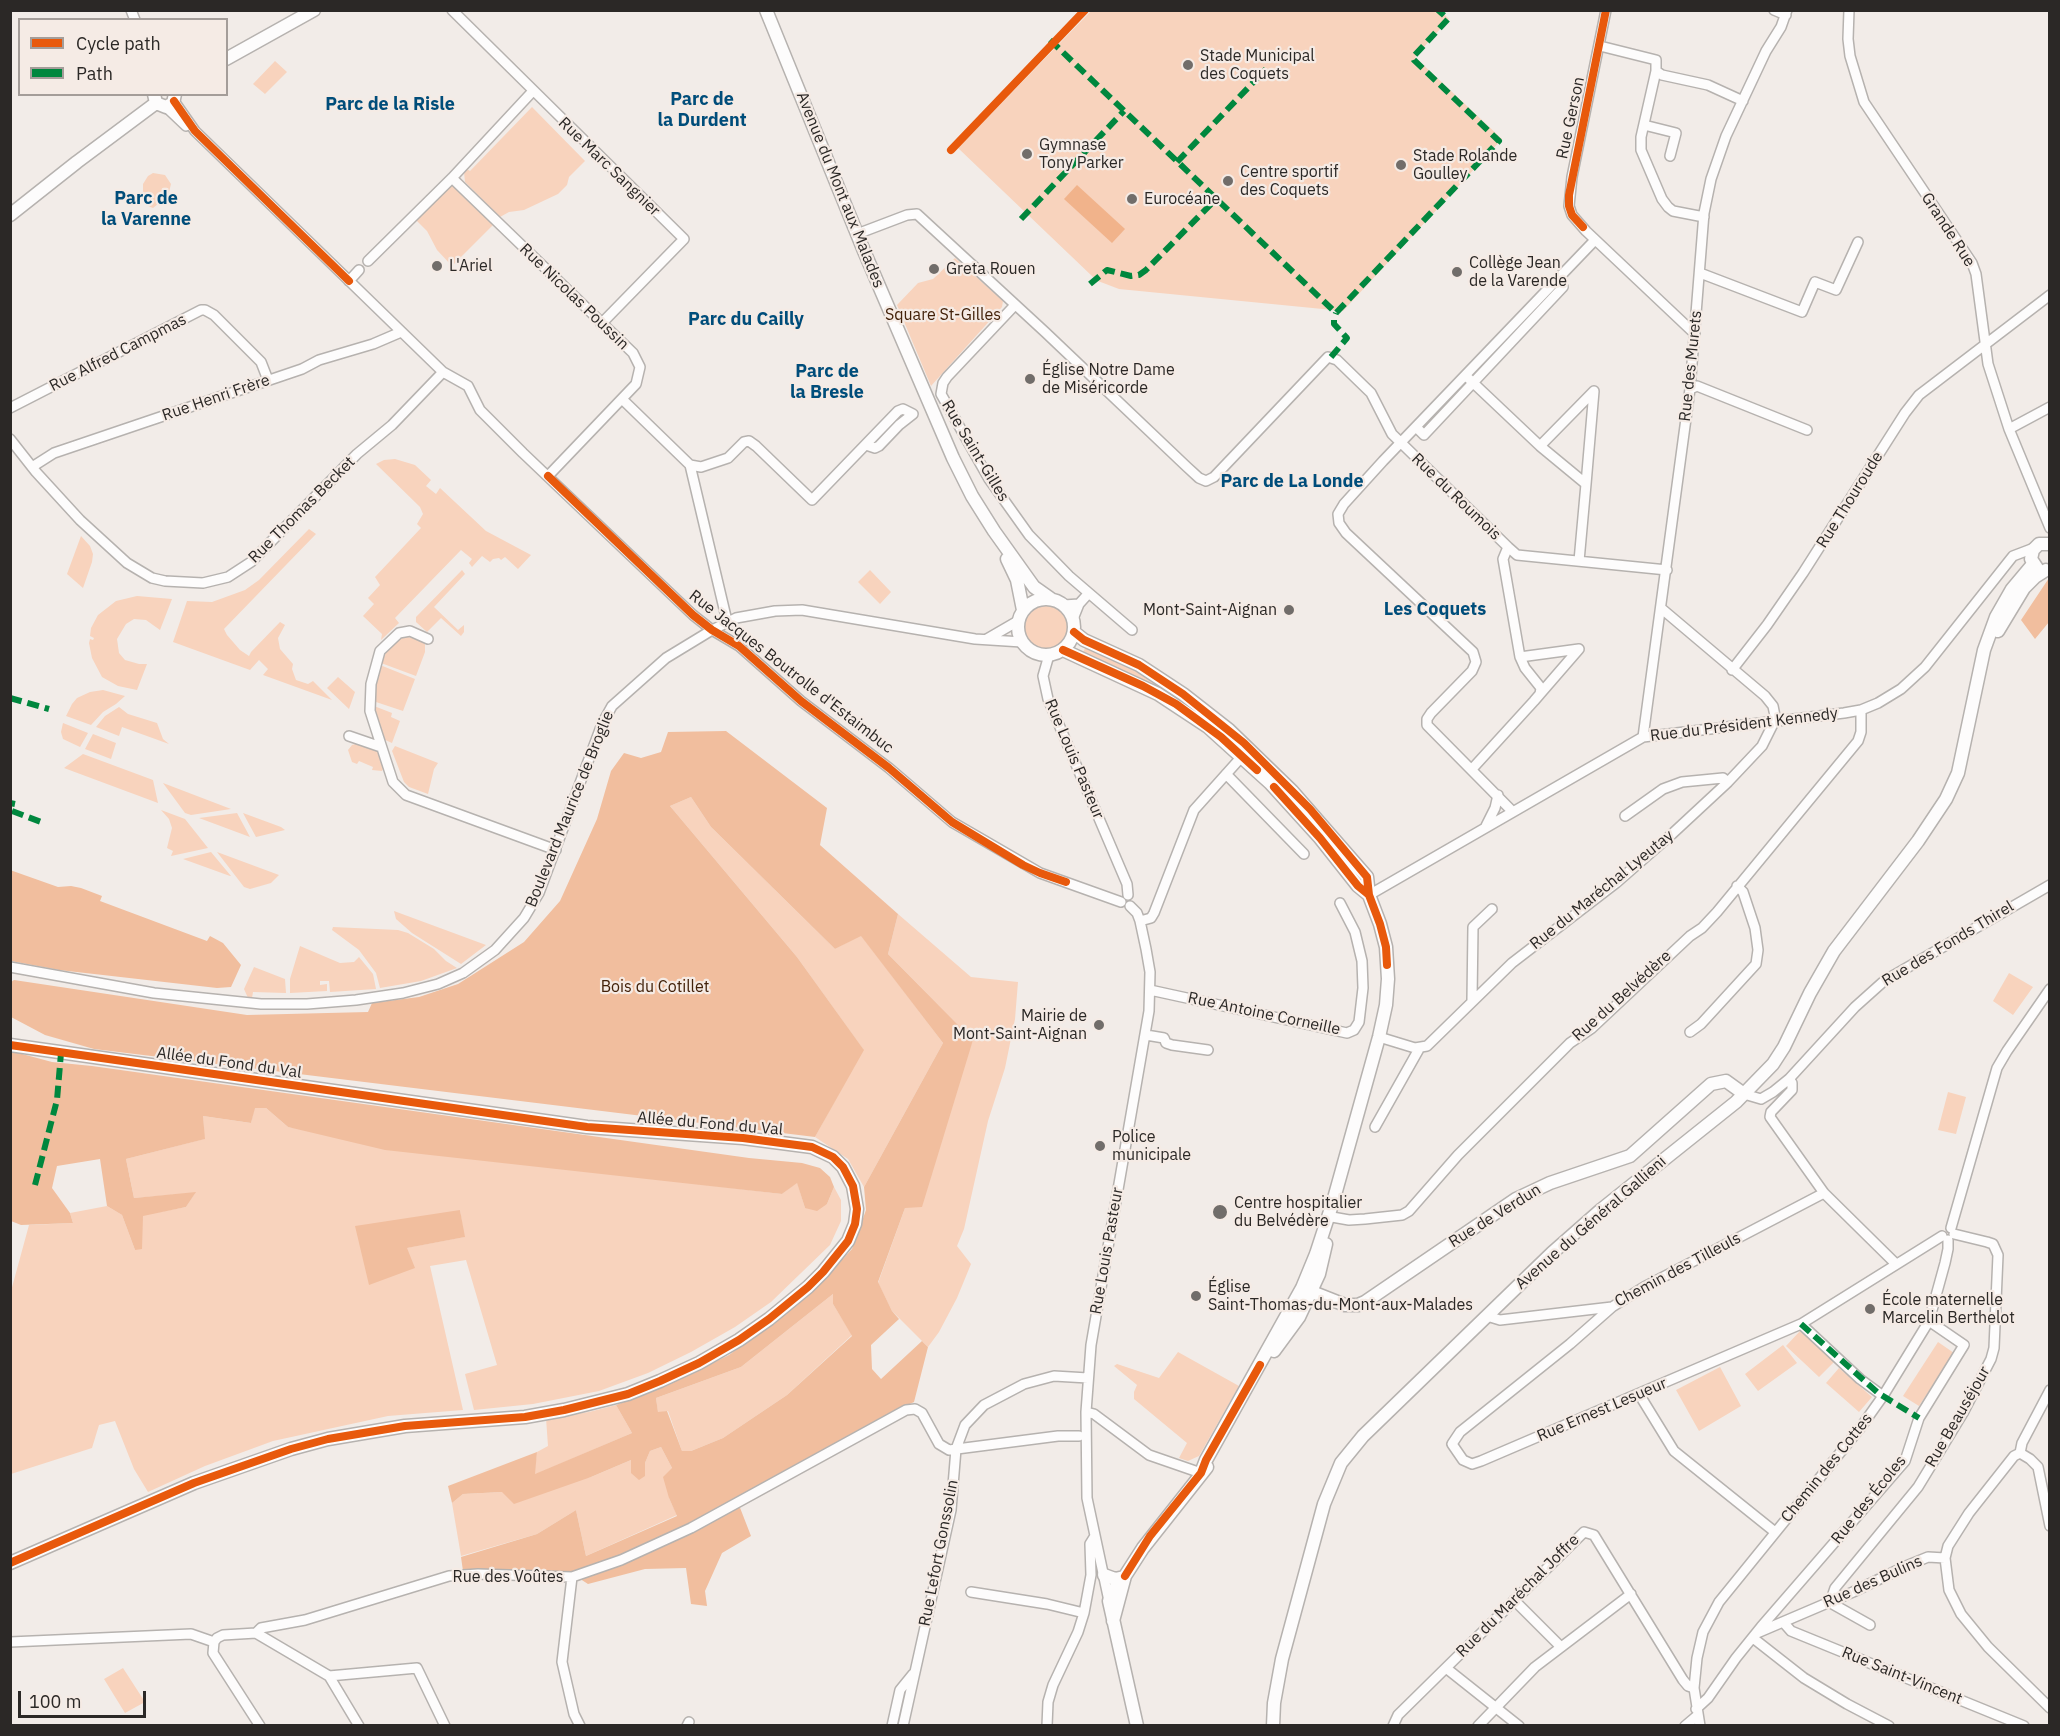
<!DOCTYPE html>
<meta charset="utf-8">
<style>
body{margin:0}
#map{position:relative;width:2060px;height:1736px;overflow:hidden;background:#f2ece8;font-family:"IBM Plex Sans",sans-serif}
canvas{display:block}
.frame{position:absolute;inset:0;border:12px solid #2b2826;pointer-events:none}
.legend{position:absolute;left:18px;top:18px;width:210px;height:78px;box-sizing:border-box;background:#f5ebe5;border:2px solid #a49d99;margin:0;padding:8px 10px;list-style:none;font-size:18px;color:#2b2826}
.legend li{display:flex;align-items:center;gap:12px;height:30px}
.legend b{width:30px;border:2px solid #a49d99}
.scale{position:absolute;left:18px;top:1691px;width:128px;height:27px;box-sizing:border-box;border:3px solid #2b2826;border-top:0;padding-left:8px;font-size:18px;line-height:21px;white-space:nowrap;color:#2b2826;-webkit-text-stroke:4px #f5ebe5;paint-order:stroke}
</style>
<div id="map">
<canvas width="2060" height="1736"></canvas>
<div class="frame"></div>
<ul class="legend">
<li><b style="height:8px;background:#e8590c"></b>Cycle path</li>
<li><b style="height:8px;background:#00873e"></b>Path</li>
</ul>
<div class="scale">100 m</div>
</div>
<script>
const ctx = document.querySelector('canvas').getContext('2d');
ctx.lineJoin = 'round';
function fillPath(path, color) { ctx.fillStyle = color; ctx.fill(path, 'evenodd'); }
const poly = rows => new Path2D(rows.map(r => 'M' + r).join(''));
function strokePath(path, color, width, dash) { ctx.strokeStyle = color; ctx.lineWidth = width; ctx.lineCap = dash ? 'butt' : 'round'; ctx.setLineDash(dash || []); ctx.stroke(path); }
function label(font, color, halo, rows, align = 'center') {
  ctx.font = font + ' "IBM Plex Sans",sans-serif'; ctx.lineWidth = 4.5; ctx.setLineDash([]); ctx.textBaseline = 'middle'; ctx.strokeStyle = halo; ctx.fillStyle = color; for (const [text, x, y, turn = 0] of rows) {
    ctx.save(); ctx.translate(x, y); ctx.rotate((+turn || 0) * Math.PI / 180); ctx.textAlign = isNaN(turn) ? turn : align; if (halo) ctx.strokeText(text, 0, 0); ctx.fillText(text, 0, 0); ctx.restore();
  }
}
fillPath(poly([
 [1092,10,1441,11,1449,19,1415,57,1502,139,1343,311,1119,289,1098,281,1093,277,958,148],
 [275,61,287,72,265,94,253,84],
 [532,107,585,161,569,177,567,185,558,194,524,210,509,212,500,217,465,182,464,172,467,169,470,171],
 [153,173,165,175,171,184,168,196,153,208,148,206,145,201,143,192,143,184,148,176],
 [452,184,494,224,452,266,437,250,427,231,416,220],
 [955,258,1003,301,1002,307,931,386,897,305,918,283,933,279],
 [395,459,415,465,431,480,426,486,436,494,440,488,486,531,531,555,518,569,505,557,501,560,499,558,493,559,490,562,482,556,472,567,469,563,472,559,461,550,395,618,399,623,381,640,382,634,363,616,374,604,368,598,380,585,375,577,421,528,417,524,423,514,420,507,376,464,384,460],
 [309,529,316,534,224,629,227,635,240,650,249,656,251,652,280,622,285,625,278,638,280,649,293,664,292,669,296,680,308,684,313,681,332,700,263,675,268,669,259,660,250,670,173,642,187,601,212,602,245,590,259,580],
 [81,536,90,546,93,554,92,562,83,588,67,574],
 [462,570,465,574,434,607,458,630,464,625,464,632,461,636,441,618,427,632,416,622,416,617],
 [870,570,891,592,880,604,858,582],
 [137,596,172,599,160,630,146,620,134,619,126,624,117,639,119,653,125,660,139,664,147,664,137,690,118,686,102,677,92,658,89,643,90,639,93,640,94,638,90,636,91,628,98,615,116,601],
 '1023 626a23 23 0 1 1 46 0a23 23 0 1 1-46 0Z',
 [403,636,417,639,425,644,425,652,416,676,381,663,388,648],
 [1087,645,1122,660,1189,704,1239,743,1151,684,1083,652],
 [380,665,415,679,403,711,373,701,373,689],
 [338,677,355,692,349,709,327,688],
 [103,690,125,696,116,704,103,712,91,725,66,716,72,704,77,698,90,692],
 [374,706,392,713,391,717,400,721,392,743,383,739],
 [119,707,128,714,157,723,163,739,169,744,122,727,119,736,96,727,105,716],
 [63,723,88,733,80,747,63,739,61,732],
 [93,734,116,743,111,759,85,749],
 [359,743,379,751,384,767,382,771,372,770,373,767,359,761,357,764,352,762,348,750,352,745],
 [395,746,438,763,434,769,428,794,409,787,404,782,392,751],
 [83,754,153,780,158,803,64,768],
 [163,783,231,809,191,815,185,813],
 [691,797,711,827,835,949,861,935,943,1043,864,1187,848,1159,815,1137,863,1049,797,957,670,806],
 [161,810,185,819,208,848,171,856,173,851,167,848,172,828,169,819],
 [237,813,250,837,199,818],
 [243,813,281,827,285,830,256,837],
 [211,852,231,876,230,876,183,859],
 [217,852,279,875,271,883,250,889,244,887],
 [394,911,486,945,461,964,412,933,396,919],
 [898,914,971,977,1018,982,1015,1019,1005,1068,988,1121,964,1229,957,1246,971,1264,957,1298,939,1332,928,1347,892,1311,878,1283,905,1208,973,1040,888,954],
 [333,927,398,930,408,933,434,949,446,961,457,968,421,981,380,988,376,973,359,950,332,930],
 [300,946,340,963,354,962,359,957,373,974,376,989,330,992,329,981,320,981,320,985,327,984,327,991,290,993,290,979],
 [254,967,285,979,286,993,253,992,252,998,248,998,244,989],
 [2009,973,2033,987,2013,1015,1993,1001],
 [1948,1092,1966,1097,1956,1134,1938,1130],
 [254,1108,266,1108,288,1127,598,1172,782,1194,797,1182,805,1208,827,1204,834,1187,841,1200,841,1221,830,1245,771,1302,735,1327,691,1352,648,1373,599,1391,533,1404,474,1410,465,1374,497,1365,466,1260,430,1266,463,1410,388,1416,273,1441,205,1466,148,1492,134,1469,115,1421,99,1425,92,1448,11,1474,11,1291,29,1225,73,1223,70,1213,107,1206,122,1215,135,1250,143,1215,186,1207,195,1193,134,1198,126,1159,204,1139,203,1116,251,1123],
 [460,1210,464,1237,406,1248],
 [833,1294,833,1304,852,1335,787,1395,723,1438,691,1451,682,1451,668,1411,658,1413,656,1398,741,1367],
 [1800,1331,1834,1362,1819,1377,1786,1346],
 [1938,1342,1954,1353,1919,1406,1903,1396],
 [1783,1345,1797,1363,1758,1391,1745,1374],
 [1178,1352,1239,1386,1199,1456,1188,1461,1179,1458,1187,1443,1134,1399,1134,1392,1137,1385,1114,1366,1117,1364,1159,1378],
 [1720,1367,1741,1406,1699,1431,1676,1390],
 [1839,1368,1872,1397,1859,1412,1826,1383],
 [616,1405,632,1433,534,1475,537,1452,548,1446,546,1418,589,1412],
 [661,1447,672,1468,669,1498,677,1515,586,1556,576,1510,537,1534,461,1556,452,1503,463,1494,502,1492,591,1477,631,1460,645,1476,645,1463,650,1451],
 [123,1668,145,1702,125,1713,104,1679]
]), '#f8d3bd');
fillPath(poly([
 [2049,578,2049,622,2035,639,2021,620],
 [726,731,827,808,820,845,898,914,888,954,973,1040,922,1207,905,1208,878,1282,892,1311,899,1319,871,1345,872,1369,881,1379,922,1341,928,1347,914,1402,882,1417,737,1500,751,1536,722,1553,705,1591,707,1606,691,1604,686,1568,645,1569,588,1584,571,1573,463,1571,461,1557,537,1534,576,1510,586,1556,677,1516,669,1498,663,1477,672,1468,661,1447,650,1451,645,1463,645,1476,639,1480,631,1473,631,1460,591,1477,514,1504,502,1492,463,1494,452,1503,448,1486,537,1452,535,1474,632,1433,616,1405,666,1386,729,1355,807,1297,852,1249,866,1210,864,1187,943,1043,861,936,835,949,711,827,691,797,670,806,797,957,864,1050,815,1137,94,1049,45,1035,11,1017,11,982,14,980,247,1015,368,1012,372,1003,419,997,458,984,524,942,560,901,597,819,611,771,624,753,641,758,661,752,668,732],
 [833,1294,833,1304,852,1336,787,1395,723,1438,691,1451,682,1451,667,1411,658,1412,656,1398,741,1367],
 [10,870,58,887,71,886,81,888,102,896,100,901,207,941,210,936,223,943,241,965,231,987,217,988,59,970,11,961],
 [11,1051,52,1062,92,1066,749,1158,802,1163,820,1168,830,1177,834,1187,827,1204,817,1211,805,1208,797,1183,782,1194,385,1150,288,1127,266,1108,255,1108,251,1123,203,1116,205,1139,126,1159,134,1198,196,1192,186,1207,143,1216,142,1249,135,1250,122,1215,107,1206,100,1159,57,1166,52,1188,70,1213,73,1223,21,1225,11,1221],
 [460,1210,465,1237,407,1248,415,1268,369,1285,355,1226]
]), '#f1be9e');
fillPath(poly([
 [1077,185,1125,229,1112,243,1064,199]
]), '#f1b38b');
const minor = poly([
 [131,10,135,20],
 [452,10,684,239,601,324],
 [1606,10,1572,177,1569,206,1572,215,1586,231,1695,334],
 [1774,10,1786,15],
 [1849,10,1848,39,1850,56,1864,102,1972,263,1976,274,1988,364,2009,429,2050,528],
 [1600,46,1656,60,1656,71,1662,75,1708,85,1743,101],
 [1656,71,1641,137,1641,150,1662,199,1668,207,1673,211,1704,217],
 [174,101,195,131,443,372,468,386,480,410,523,453,693,615,712,630,739,646,801,701,889,768,952,822,1040,873,1121,902],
 [166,107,186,126],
 [1644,125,1676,133,1670,156],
 [452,178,633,353,640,367,636,384,548,476],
 [857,234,907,215,917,214,1045,332,1187,467,1199,478,1206,481,1214,477,1328,357,1337,360,1371,393,1392,434,1508,547,1503,559,1520,657,1525,668,1541,688,1540,694,1534,701,1472,769],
 [368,261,452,178,532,92],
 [1700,273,1802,312,1815,282,1836,290,1858,242],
 [349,281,359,270],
 [1015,305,947,377,943,383,941,394,989,479,1029,535,1069,576,1132,630],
 [1466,376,1540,446,1586,484,1579,561],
 [1690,389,1697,386,1807,430],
 [622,399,690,465,727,621],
 [10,408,201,310,205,310,214,315,261,362,268,380],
 [1417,428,1424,435,1563,287,1557,280],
 [2009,429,2050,407],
 [10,439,36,472,80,520,127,563,152,578,165,581,203,583,228,577,251,562,357,454,392,425,443,372],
 [1540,446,1594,391,1586,484],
 [690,465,701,467,728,458,744,442,749,441,756,446,812,500,898,411,903,409,913,414,899,425,879,446,875,448,866,445],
 [32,467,54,453,302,369,319,360,373,344,401,332],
 [1508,547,1517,555,1667,570],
 [1064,605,1079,604],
 [1073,619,1079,604,1088,594],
 [428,639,410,631,399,633,380,651,371,684,370,711,393,782,406,795,556,850],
 [987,639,1018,621],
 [1049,655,1043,676,1048,699,1127,884,1128,895],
 [1520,657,1579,649,1540,694],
 [1732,670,1767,625,1803,573,1905,413,1919,395,2050,295],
 [349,736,381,747],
 [1643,737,1690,389,1704,213,1711,179,1726,136,1766,51,1781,27,1787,10],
 [1226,774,1304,854],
 [1513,812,1427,725,1427,719,1431,713,1472,671,1476,662,1473,652,1346,533,1339,523,1338,514,1344,504,1383,461,1595,240],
 [1625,816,1663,789,1682,782,1723,778,1728,782],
 [1486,826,1495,808,1498,795],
 [1369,895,1643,737,1844,713,1861,710,1878,703,1901,689,1925,667,2009,561,2013,556,2034,548],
 [1140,921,1151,918,1154,913,1194,810,1245,753],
 [10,967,154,993,261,1004,307,1004,356,1000,403,993,438,984,463,973,495,950,524,918,539,893,602,724,612,706,666,658,712,630,736,618,775,611,802,610,975,639,1022,642],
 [1150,990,1347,1033,1354,1030,1359,1022,1363,988,1362,961,1355,932,1340,903],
 [1472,1000,1473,927,1492,909],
 [1690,1032,1701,1024,1756,964,1758,950,1755,928,1743,892,1737,886],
 [1146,1035,1164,1038,1166,1043,1172,1045,1208,1050],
 [1379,1037,1415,1048,1427,1046,1512,963,1616,883,1672,834,1728,782,1762,746,1774,722,1775,716,1773,706,1765,696,1662,609],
 [1789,1079,1792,1083,1792,1090,1771,1112,1770,1117,1824,1193,1896,1264],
 [1744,1094,1761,1099,1773,1092,1789,1079,1855,1007,1884,981,2050,885],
 [1375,1127,1419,1049],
 [1332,1217,1349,1220,1365,1219,1402,1215,1409,1211,1458,1155,1570,1043,1592,1028,1690,936,1702,928,1717,912,1858,741,1861,732,1861,710],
 [1951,1228,1997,1068,2007,1051,2050,989],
 [1612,1307,1570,1344,1460,1432,1452,1444,1463,1460,1472,1464,1481,1461,1801,1324,1942,1236],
 [1487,1316,1500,1320,1612,1307,1644,1287,1824,1193],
 [1801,1324,1860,1379,1883,1396],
 [1639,1394,1674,1451,1775,1532],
 [1086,1412,1094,1414,1149,1455,1201,1473],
 [2020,1453,2030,1459,2038,1467,2050,1526],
 [1945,1558,1949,1590,1961,1614,1988,1647,2050,1708],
 [572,1577,562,1662,574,1714,580,1726],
 [971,1592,1047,1604,1084,1613],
 [1834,1599,1833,1594,1835,1588,1918,1487,1963,1413,1991,1359,1994,1348,1998,1255,1993,1244,1987,1242,1954,1234],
 [1514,1600,1561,1647],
 [1109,1601,1087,1498,1086,1412,1091,1345,1149,1011,1150,972,1146,949,1140,921,1137,913,1130,906],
 [1829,1602,1870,1625],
 [1784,1623,1791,1631,2024,1726],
 [256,1633,329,1676,359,1726],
 [1757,1633,1853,1592,1906,1566,1928,1557,1945,1558,1948,1546,1969,1513,2014,1456,2020,1453,2022,1443,2050,1390],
 [1753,1638,1804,1678,1847,1704,1889,1726],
 [10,1642,191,1634,214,1642],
 [214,1642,217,1638,223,1635,256,1633,261,1628,305,1620,449,1576,478,1574,572,1577,621,1560,691,1528,906,1410,915,1409,922,1413,939,1444,949,1450,1058,1436,1079,1436],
 [214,1642,213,1653,260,1726],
 [1446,1668,1519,1726],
 [329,1676,417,1668,445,1726],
 [1696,1709,1708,1698,1736,1658,1761,1627,1905,1461,1919,1418,1964,1345,1929,1321],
 [687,1726,689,1722],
 [892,1726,900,1690,913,1674],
 [903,1726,951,1510,956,1449,965,1425,984,1405,1024,1384,1054,1376,1088,1378],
 [1047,1726,1048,1702,1053,1685,1078,1632,1084,1613,1091,1575,1090,1544,1095,1536],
 [1393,1726,1398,1715,1584,1532,1594,1535,1683,1680,1688,1686,1694,1688],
 [1478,1726,1535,1667,1631,1594],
 [1685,1726,1698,1715],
 [1700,1726,1694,1688,1697,1658,1703,1632,1719,1602,1861,1427,1883,1396,1929,1321,1945,1263,1948,1249,1948,1240]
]);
const tertiary = poly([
 [766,10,864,251,953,458,972,496,994,531,1034,587,1051,599],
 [226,59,314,10],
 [154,94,156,103,166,107,173,103,175,94],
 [10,215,77,162,156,103],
 [1007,559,1017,580,1023,610],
 [2037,568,2031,559,2033,550,2039,544,2050,544],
 '1018 627a28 28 0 1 1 56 0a28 28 0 1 1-56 0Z',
 [1998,631,2024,588,2035,577,2046,570],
 [1074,632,1084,640,1139,665,1183,694,1229,730,1292,791,1367,877,1369,895,1380,924,1386,947,1388,979,1386,1005,1379,1037,1333,1202,1316,1254,1302,1288,1206,1460,1201,1473],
 [1063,650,1158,694,1208,727,1270,783,1320,838,1358,886,1369,895],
 [10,1045,587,1127,743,1138,812,1147,833,1157,843,1167,853,1186,857,1209,855,1224,848,1241,823,1272,808,1287,769,1319,739,1340,699,1363,660,1381,628,1394,564,1410,525,1417,405,1426,328,1439,291,1449,194,1483,10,1563],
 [1302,1288,1345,1305,1358,1305,1365,1302,1516,1199,1550,1183,1630,1156,1711,1084,1726,1081,1744,1094],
 [1274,1351,1299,1317,1319,1274,1326,1244],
 [1104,1575,1115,1579,1124,1577],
 [1118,1582,1109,1601,1137,1726],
 [1113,1621,1125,1576,1143,1548,1207,1467],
 [1273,1726,1274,1703,1282,1659,1324,1504,1341,1463,1363,1436,1552,1253,1602,1209,1736,1102,1773,1064,1784,1047,1810,993,1834,951,1918,841,1946,799,1958,773,1984,650,1996,617,2012,589,2033,564]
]);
strokePath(minor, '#b6b2af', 12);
strokePath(tertiary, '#b6b2af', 15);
strokePath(minor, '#fdfcfc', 9);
strokePath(tertiary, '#fdfcfc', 12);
strokePath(poly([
 [1050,40,1336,313,1499,141,1414,60,1413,57,1448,19,1438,10],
 [1177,162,1266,69],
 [1021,219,1124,111],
 [1090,284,1107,270,1131,276,1139,275,1146,270,1216,199],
 [1331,357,1347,338,1334,324,1334,318,1336,313],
 [10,698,49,709],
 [10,803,15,804],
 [12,811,41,822],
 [35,1185,57,1100,61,1053],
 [1801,1324,1878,1393,1919,1418]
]), '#00873e', 6, [12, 6]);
strokePath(poly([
 [174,101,195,131,349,281],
 [951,150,1085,10],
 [1583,227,1572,215,1569,206,1569,195,1606,10],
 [548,476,693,615,712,630,739,646,801,701,889,768,952,822,1023,865,1040,873,1066,882],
 [1074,632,1084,640,1139,665,1183,694,1244,743,1310,809,1367,877,1369,895,1380,924,1386,947,1387,965],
 [1063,650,1143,686,1176,704,1221,737,1257,770],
 [1274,787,1320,838,1358,886,1369,895],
 [10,1045,587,1127,743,1138,812,1147,833,1157,843,1167,853,1186,857,1209,855,1224,848,1241,823,1272,808,1287,769,1319,739,1340,699,1363,660,1381,628,1394,564,1410,525,1417,405,1426,328,1439,291,1449,194,1483,10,1563],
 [1125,1576,1150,1536,1201,1473,1206,1460,1260,1365]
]), '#e8590c', 8);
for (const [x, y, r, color] of [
 [1188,65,6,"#716d6a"],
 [1027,154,6,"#716d6a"],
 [1401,165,6,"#716d6a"],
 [1228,181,6,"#716d6a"],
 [1132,199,6,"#716d6a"],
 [437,266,6,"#716d6a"],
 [934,269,6,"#716d6a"],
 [1457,272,6,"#716d6a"],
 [1030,379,6,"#716d6a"],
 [1289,610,6,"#716d6a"],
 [1099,1025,6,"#716d6a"],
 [1100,1146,6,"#716d6a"],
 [1220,1212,8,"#716d6a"],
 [1196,1296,6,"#716d6a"],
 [1870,1309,6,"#716d6a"]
]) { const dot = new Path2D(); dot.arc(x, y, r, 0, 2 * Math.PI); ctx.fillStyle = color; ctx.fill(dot); strokePath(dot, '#f5ebe5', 2); }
label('16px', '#2b2826', '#f5ebe5', [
 ["Stade Municipal",1200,56],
 ["des Coquets",1200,74],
 ["Gymnase",1039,145],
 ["Tony Parker",1039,163],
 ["Stade Rolande",1413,156],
 ["Goulley",1413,174],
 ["Centre sportif",1240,172],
 ["des Coquets",1240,190],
 ["Eurocéane",1144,199],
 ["Collège Jean",1469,263],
 ["de la Varende",1469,281],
 ["L'Ariel",449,266],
 ["Greta Rouen",946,269],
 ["Église Notre Dame",1042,370],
 ["de Miséricorde",1042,388],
 ["Mont-Saint-Aignan",1277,610,"right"],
 ["Mairie de",1087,1016,"right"],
 ["Mont-Saint-Aignan",1087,1034,"right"],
 ["Police",1112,1137],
 ["municipale",1112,1155],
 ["Centre hospitalier",1234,1203],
 ["du Belvédère",1234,1221],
 ["Église",1208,1287],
 ["Saint-Thomas-du-Mont-aux-Malades",1208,1305],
 ["École maternelle",1882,1300],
 ["Marcelin Berthelot",1882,1318]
], 'left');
label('16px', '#2b2826', '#f5ebe5', [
 ["Rue Gerson",1571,118,-78],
 ["Rue Marc Sangnier",609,167,44],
 ["Avenue du Mont aux Malades",840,190,68],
 ["Grande Rue",1948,230,57],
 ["Rue Nicolas Poussin",574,297,44],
 ["Rue Alfred Campmas",118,353,-27],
 ["Rue des Murets",1691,366,-84],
 ["Rue Henri Frère",216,398,-19],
 ["Rue Saint-Gilles",975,451,59],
 ["Rue du Roumois",1456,497,44],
 ["Rue Thouroude",1850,500,-58],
 ["Rue Thomas Becket",302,510,-45],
 ["Rue Jacques Boutrolle d'Estaimbuc",791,672,38],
 ["Rue du Président Kennedy",1744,725,-7],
 ["Rue Louis Pasteur",1074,759,67],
 ["Boulevard Maurice de Broglie",570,809,-68],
 ["Rue du Maréchal Lyeutay",1602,890,-39],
 ["Rue des Fonds Thirel",1948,944,-31],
 ["Rue du Belvédère",1622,996,-42],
 ["Rue Antoine Corneille",1264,1014,12],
 ["Allée du Fond du Val",229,1063,8],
 ["Allée du Fond du Val",710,1124,5],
 ["Rue de Verdun",1495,1216,-32],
 ["Avenue du Général Gallieni",1591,1223,-41],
 ["Rue Louis Pasteur",1107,1251,-80],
 ["Chemin des Tilleuls",1678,1270,-28],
 ["Rue Ernest Lesueur",1602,1410,-23],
 ["Rue Beauséjour",1958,1417,-60],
 ["Chemin des Cottes",1827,1468,-51],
 ["Rue des Écoles",1869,1500,-51],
 ["Rue Lefort Gonssolin",939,1553,-79],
 ["Rue des Voûtes",508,1577],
 ["Rue des Bulins",1873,1582,-24],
 ["Rue du Maréchal Joffre",1518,1596,-45],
 ["Rue Saint-Vincent",1902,1676,22]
]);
label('16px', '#422109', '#f5ebe5', [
 ["Square St-Gilles",943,315],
 ["Bois du Cotillet",655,987]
]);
label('bold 18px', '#004d7a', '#f5ebe5', [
 ["Parc de",702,100],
 ["la Durdent",702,121],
 ["Parc de la Risle",390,105],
 ["Parc de",146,199],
 ["la Varenne",146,220],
 ["Parc du Cailly",746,320],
 ["Parc de",827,372],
 ["la Bresle",827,393],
 ["Parc de La Londe",1292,482],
 ["Les Coquets",1435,610]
]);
</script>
